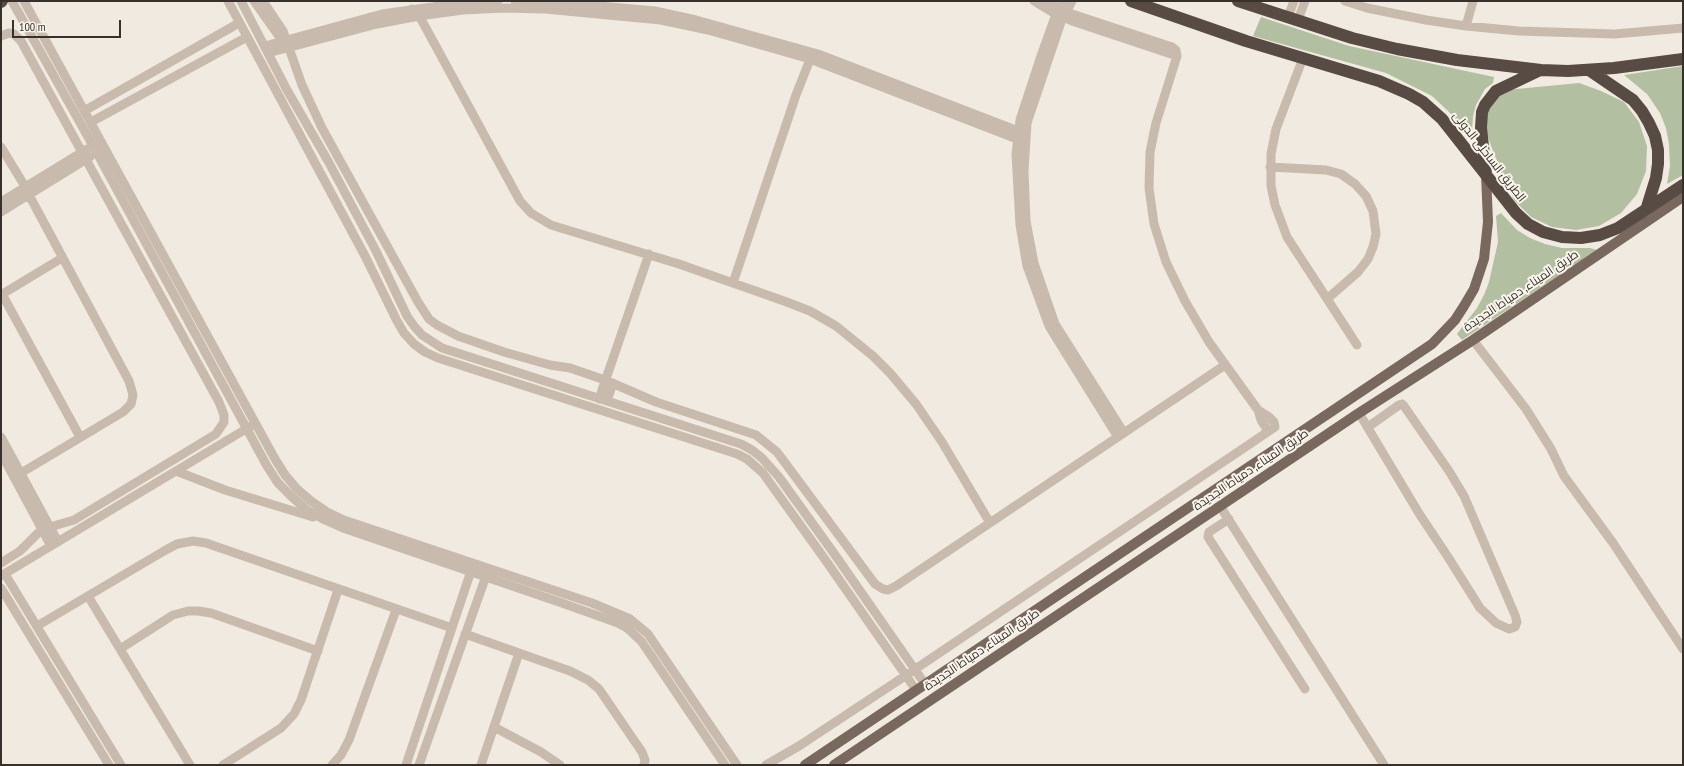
<!DOCTYPE html>
<meta charset="utf-8">
<style>
body{margin:0}
#map{position:relative;width:1684px;height:766px;overflow:hidden;background:#f1eae0;font-family:"PT Sans Narrow",sans-serif}
canvas{display:block}
.frame{position:absolute;inset:0;border:2px solid #37302b;pointer-events:none}
.scale{position:absolute;left:12px;top:20px;width:109px;height:18px;box-sizing:border-box;border:2px solid #37302b;border-top:0;padding-left:5px;font-size:12px;line-height:14px;white-space:nowrap;color:#37302b;-webkit-text-stroke:3px #f9f4ec;paint-order:stroke}
</style>
<div id="map">
<canvas width="1684" height="766"></canvas>
<div class="frame"></div>
<div class="scale">100 m</div>
</div>
<script>
const ctx = document.querySelector('canvas').getContext('2d');
ctx.lineJoin = 'round';
function fillPath(path, color) { ctx.fillStyle = color; ctx.fill(path, 'evenodd'); }
const poly = rows => new Path2D(rows.map(r => 'M' + r).join(''));
function strokePath(path, color, width, dash) { ctx.strokeStyle = color; ctx.lineWidth = width; ctx.lineCap = dash ? 'butt' : 'round'; ctx.setLineDash(dash || []); ctx.stroke(path); }
function label(font, color, halo, rows, align = 'center') {
  ctx.font = font + ' "PT Sans Narrow",Cairo,sans-serif'; ctx.lineWidth = 4; ctx.setLineDash([]); ctx.textBaseline = 'middle'; ctx.strokeStyle = halo; ctx.fillStyle = color; for (const [text, x, y, turn = 0] of rows) {
    ctx.save(); ctx.translate(x, y); ctx.rotate((+turn || 0) * Math.PI / 180); ctx.textAlign = isNaN(turn) ? turn : align; if (halo) ctx.strokeText(text, 0, 0); ctx.fillText(text, 0, 0); ctx.restore();
  }
}
fillPath(poly([
 [1261,17,1349,46,1494,77,1493,83,1485,89,1476,105,1473,116,1472,131,1469,133,1448,111,1432,96,1386,73,1253,36],
 [1683,66,1683,175,1667,184,1670,166,1669,144,1666,128,1660,113,1647,94,1624,75],
 [1579,83,1601,91,1624,102,1639,122,1647,146,1646,171,1637,194,1621,213,1599,226,1576,230,1552,227,1531,217,1514,200,1504,179,1485,130,1487,106,1506,90],
 [1501,213,1517,230,1530,238,1545,244,1562,248,1590,248,1597,250,1462,340,1457,334,1477,308,1484,295,1489,282,1498,242,1496,216]
]), '#b3bfa1');
strokePath(poly([
 [12,1,97,153,267,466,278,483,292,497,307,510,325,520,343,528,559,602,618,623,627,628,641,641,648,651,725,765],
 [24,1,275,459,285,475,297,489,311,501,327,512,344,520,592,603,630,619,648,634,737,765],
 [228,1,365,256,397,321,404,333,414,344,425,352,438,358,737,454,747,459,763,473,770,483,824,558,916,690],
 [241,1,287,90,328,161,376,251,407,316,414,326,422,335,442,348,741,444,752,450,762,458,779,477,833,552,925,684],
 [254,1,278,35,285,40],
 [263,1,283,31,302,85,322,128,418,302,429,319,437,325,458,336,504,352,550,365,570,368,605,380,656,402,756,435,777,452,875,584,883,589,888,590,896,586,1225,365],
 [515,1,566,3,655,11,696,20,818,54,1026,134],
 [1034,1,1052,12,1072,21,1177,56],
 [1044,1,1066,12,1172,47,1176,50,1177,56,1156,123,1150,152,1149,188,1154,224,1166,262,1185,301,1209,342,1258,410,1261,420,1268,431],
 [1063,1,1056,14,1041,56,1020,120,1016,154,1020,225,1027,266,1049,326,1118,437],
 [1072,1,1061,22,1027,123,1024,171,1026,221,1034,263,1055,324,1124,433],
 [1345,1,1367,8,1426,20,1466,26,1519,31,1615,34,1683,28],
 [412,9,421,19,520,201,531,213,551,225,679,264,784,301,810,311,836,326,873,356,890,373,916,404,942,442,990,523],
 [1288,17,1294,1],
 [1298,20,1305,1],
 [1466,26,1473,1],
 [1,36,9,33,14,34,21,41,219,402,224,415,224,422,216,434,74,520,50,527,38,533,20,551,1,563],
 [265,46,382,14,454,4,498,1],
 [268,53,377,24,419,16,463,10,504,8,545,9,661,20,708,30,810,59,1025,142],
 [1303,58,1276,129,1271,154,1271,186,1275,205,1287,237,1357,345],
 [84,111,239,23],
 [91,122,247,37],
 [1,147,26,188],
 [1270,167,1326,170,1341,174,1355,184,1366,196,1373,211,1376,234,1373,247,1368,259,1358,272,1327,299],
 [1,202,87,149],
 [1,212,90,157],
 [733,283,796,95,809,62,815,56],
 [2,294,80,437],
 [1,295,62,258],
 [1473,340,1526,409,1551,449,1564,476,1613,543,1683,649],
 [599,399,649,254],
 [607,401,613,383],
 [1359,413,1420,515,1448,557,1480,608,1496,623,1509,629,1515,627,1517,622,1515,615,1464,496,1449,471,1404,406,1402,404,1399,405,1368,427],
 [1,437,58,542],
 [1,453,51,546],
 [176,471,225,490,313,517],
 [21,473,123,412,131,404,133,395,129,381,29,195],
 [1220,506,1384,765],
 [1229,519,1209,532,1208,537,1305,689],
 [5,574,121,765],
 [1,576,251,426],
 [1,588,109,765],
 [88,596,190,765],
 [37,626,164,551,177,544,193,541,206,543,452,628],
 [465,634,570,671,588,680,599,689,642,752,645,760,644,765],
 [120,649,173,615,188,611,198,611,211,613,318,651],
 [494,727,541,752,560,765],
 [223,765,281,728,294,714,301,700,338,590],
 [332,765,341,755,349,740,396,610],
 [406,765,471,571],
 [419,765,486,576],
 [481,765,519,653],
 [766,765,799,746,905,676,1275,427,1274,422,1268,416,1258,410]
]), '#c8bbad', 9);
strokePath(poly([
 [805,765,1432,344,1455,320,1464,306,1474,289,1484,259,1488,222,1486,174],
 [834,765,1359,413,1473,340,1683,197]
]), '#78685d', 10);
strokePath(poly([
 [1131,1,1246,41,1379,81,1409,94,1423,102,1442,119,1516,213,1528,224,1543,232,1562,237,1581,238,1600,235,1618,228,1683,185],
 [1238,1,1352,38,1397,49,1457,60,1541,70,1568,71,1614,68,1683,59],
 [1,2,2,1],
 [1589,70,1633,100,1642,111,1649,123,1655,136,1658,150,1658,164,1656,178,1647,207],
 [1486,174,1481,128,1482,112,1485,105,1496,91,1540,70]
]), '#574b43', 12);
label('12px', '#37302b', '#f9f4ec', [
 ["الطريق الساحلى الدولى",1489,157,52],
 ["طريق الميناء, دمياط الجديدة",1521,291,-34],
 ["طريق الميناء, دمياط الجديدة",1251,470,-34],
 ["طريق الميناء, دمياط الجديدة",982,650,-34]
]);
</script>
